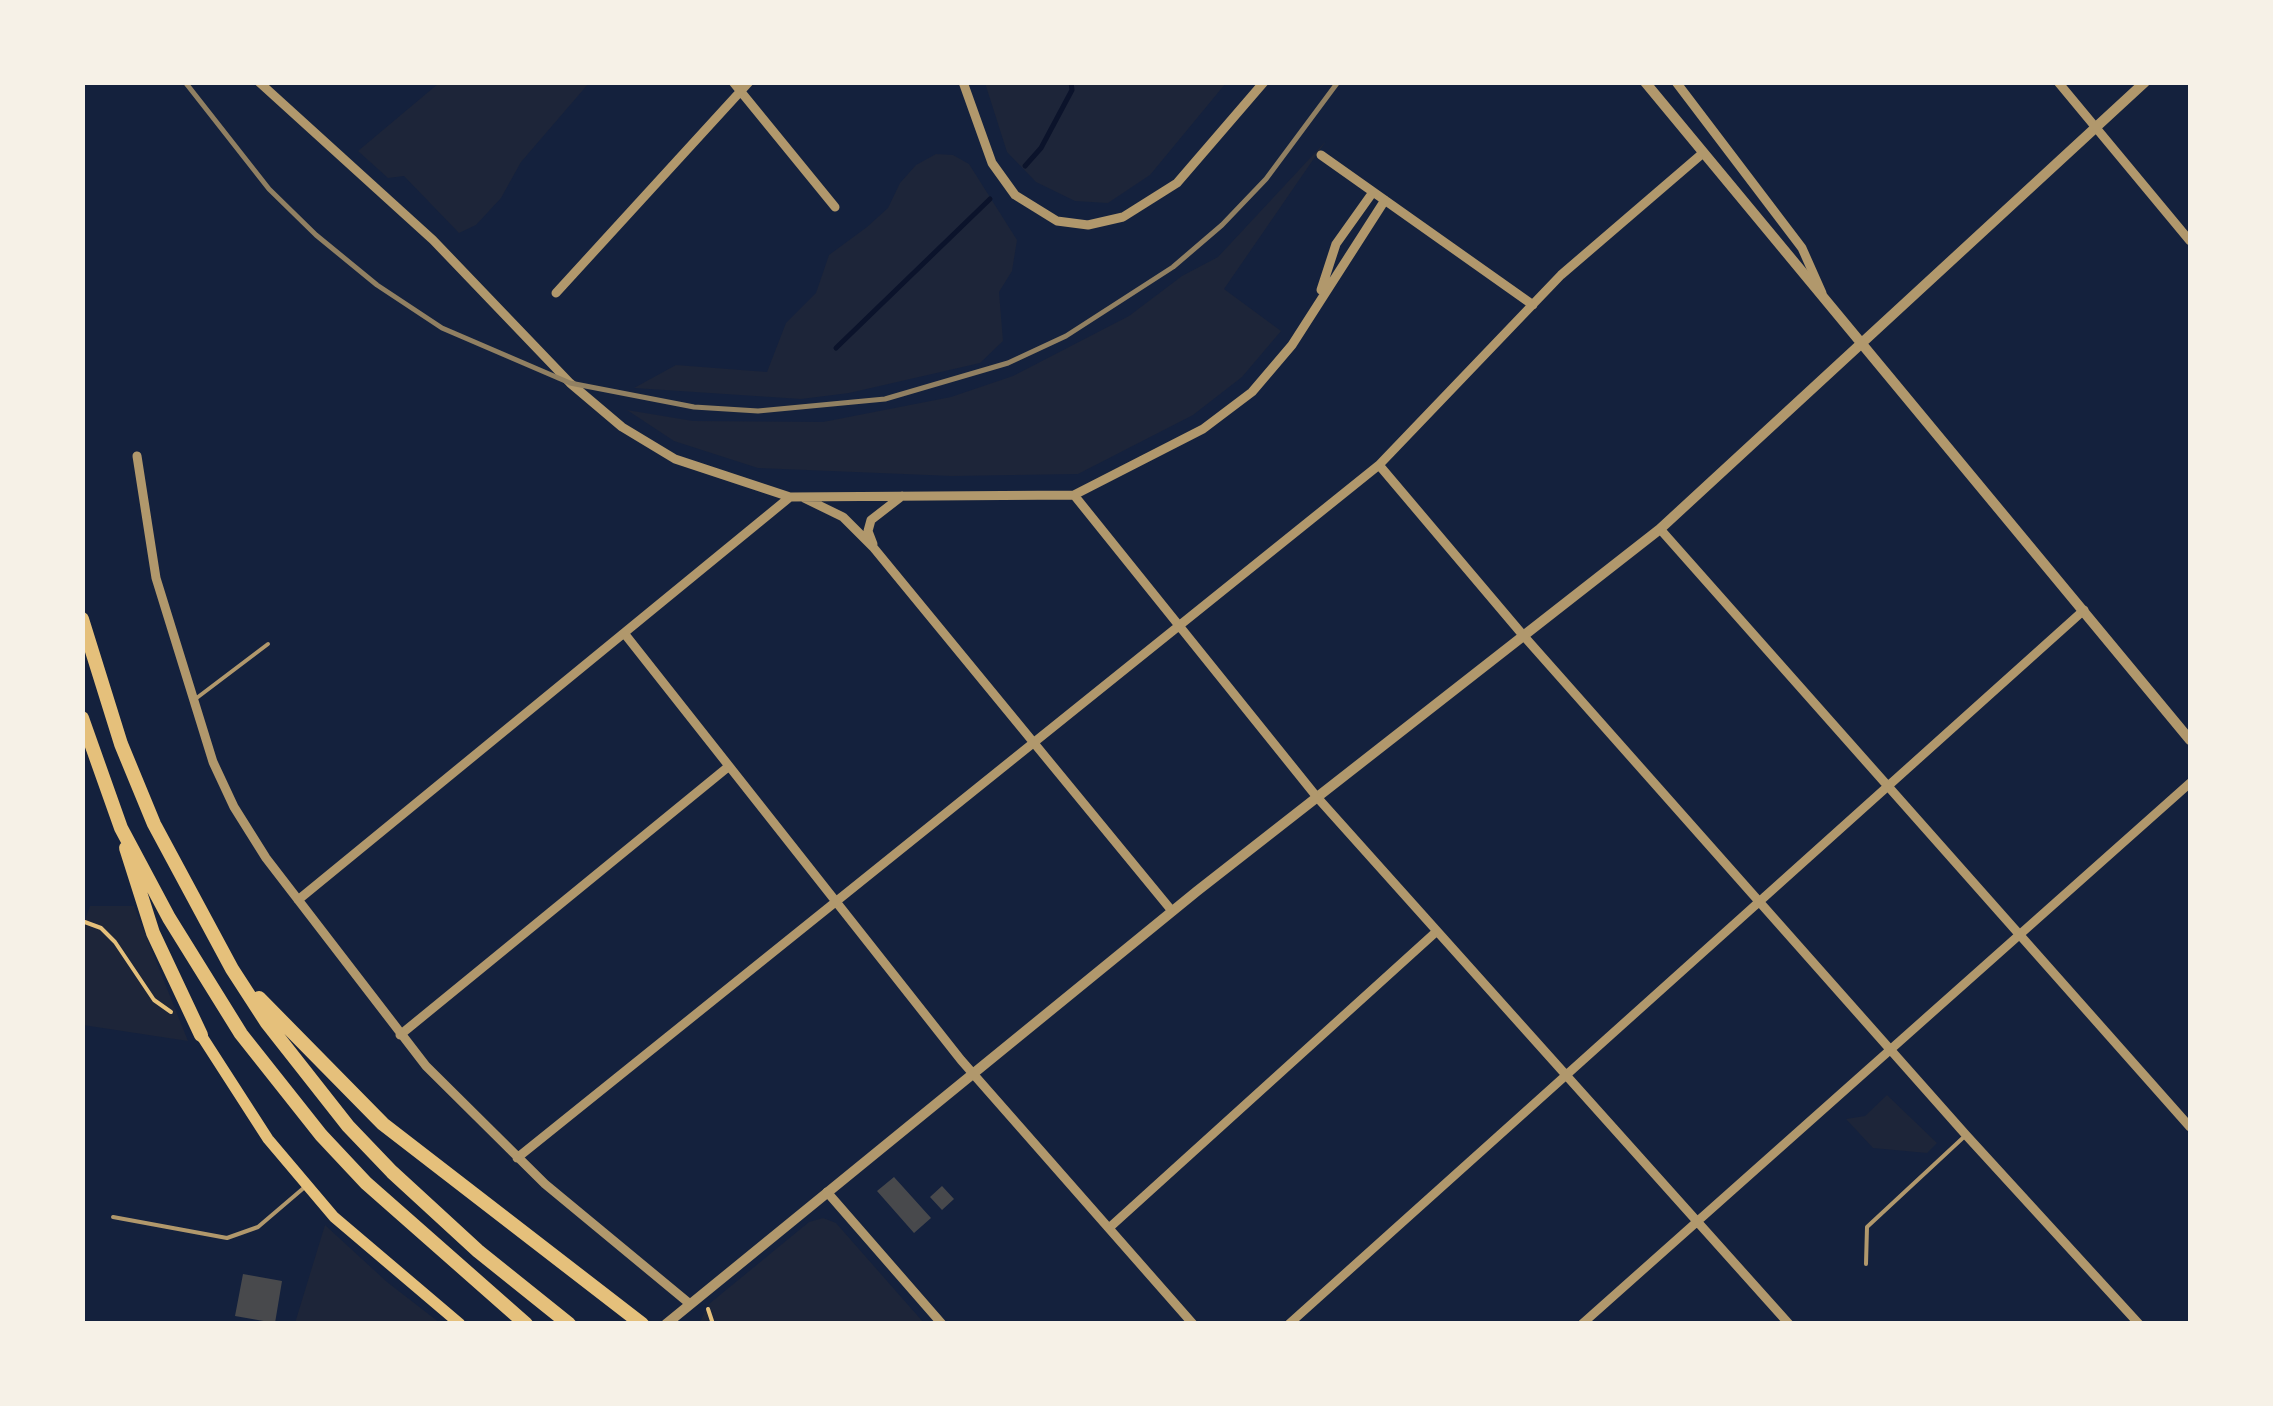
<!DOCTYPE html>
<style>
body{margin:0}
#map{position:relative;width:2273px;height:1406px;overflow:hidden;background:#14213d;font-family:Roboto,sans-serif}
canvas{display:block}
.frame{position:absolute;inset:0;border:85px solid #f6f1e7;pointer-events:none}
</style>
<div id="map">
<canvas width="2273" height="1406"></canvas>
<div class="frame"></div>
</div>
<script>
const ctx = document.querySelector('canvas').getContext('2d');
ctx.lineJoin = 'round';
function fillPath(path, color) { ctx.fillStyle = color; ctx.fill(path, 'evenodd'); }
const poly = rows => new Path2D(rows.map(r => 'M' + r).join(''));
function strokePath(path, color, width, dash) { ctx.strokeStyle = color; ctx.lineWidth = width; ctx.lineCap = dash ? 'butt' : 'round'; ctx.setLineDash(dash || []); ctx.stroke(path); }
fillPath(poly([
 [439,83,589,83,521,162,501,198,476,225,459,233,404,176,388,178,358,151],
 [985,83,985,82,1226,83,1150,175,1108,203,1075,201,1036,182,1007,152],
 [1326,141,1224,289,1281,331,1242,377,1193,415,1078,474,952,476,758,468,674,441,627,410,693,421,823,422,951,397,1013,376,1129,316,1182,276,1218,257],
 [936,154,953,155,969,164,1017,240,1012,271,999,292,1003,341,980,363,849,393,801,399,634,388,676,365,767,372,786,323,816,293,829,255,867,227,888,208,900,183,916,165],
 [90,906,134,906,188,1041,83,1025,82,928],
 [1887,1095,1937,1143,1927,1153,1873,1148,1846,1119,1865,1116],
 [823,1218,836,1223,924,1323,699,1324,709,1304,809,1222],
 [325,1225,387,1282,440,1323,295,1323]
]), '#1d2539');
strokePath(poly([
 [1025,166,1041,148,1072,90,1071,82],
 [836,348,990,199]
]), '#0b132b', 5);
fillPath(poly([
 [894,1177,931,1218,914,1233,877,1191],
 [942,1186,954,1199,942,1210,930,1197],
 [243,1274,282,1281,275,1323,235,1316]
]), '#48494c');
strokePath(poly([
 [82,921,101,928,115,942,154,1000,171,1012],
 [708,1309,713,1324]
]), '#e5c07b', 4);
strokePath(poly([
 [194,700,268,644],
 [113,1217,227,1238,258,1227,306,1186],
 [1866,1264,1867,1227,1966,1135]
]), '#b1986c', 4);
strokePath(poly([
 [259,82,433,240,570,383,622,427,675,459,790,497,1074,495,1203,429,1252,392,1292,345,1385,200],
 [733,82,835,207],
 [963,82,992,163,1015,195,1057,221,1088,225,1123,217,1177,183,1264,82],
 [1676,82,1802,248,1822,293],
 [2058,82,2190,241],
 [1321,155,1533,305],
 [1321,290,1336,244,1373,192],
 [556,293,749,82],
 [137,456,156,578,213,762,234,807,266,858,426,1066,545,1184,690,1304],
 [1379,465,1522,634,1966,1135,2139,1324],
 [1074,495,1316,796,1789,1324],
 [804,498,843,517,873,547,1172,911],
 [1660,529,2190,1127],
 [873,544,868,531,871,520,902,496],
 [624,633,961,1060,1193,1324],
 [298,900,790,497],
 [400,1035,728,767],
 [517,1158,1379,465,1561,275,1703,153],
 [827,1192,942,1324],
 [1109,1228,1437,931],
 [1289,1324,2084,610],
 [1582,1324,2190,783]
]), '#b1986c', 9);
strokePath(poly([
 [1645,82,2190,740],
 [666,1324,1197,891,1660,529,2145,82]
]), '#b1986c', 10);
strokePath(poly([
 [201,1035,268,1139,334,1217,460,1324]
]), '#e5c07b', 11);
strokePath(poly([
 [82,619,121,744,154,824,232,969,267,1023,348,1126,392,1172,478,1251,569,1324],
 [82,718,121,828,169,918,241,1034,321,1135,366,1183,526,1324],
 [126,848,153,933,201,1035],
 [259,998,383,1124,642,1324]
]), '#e5c07b', 14);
strokePath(poly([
 [185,82,269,189,316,235,377,285,442,328,570,383,694,407,758,411,885,399,1008,363,1066,336,1173,267,1222,225,1266,179,1338,82]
]), '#918062', 5);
</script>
